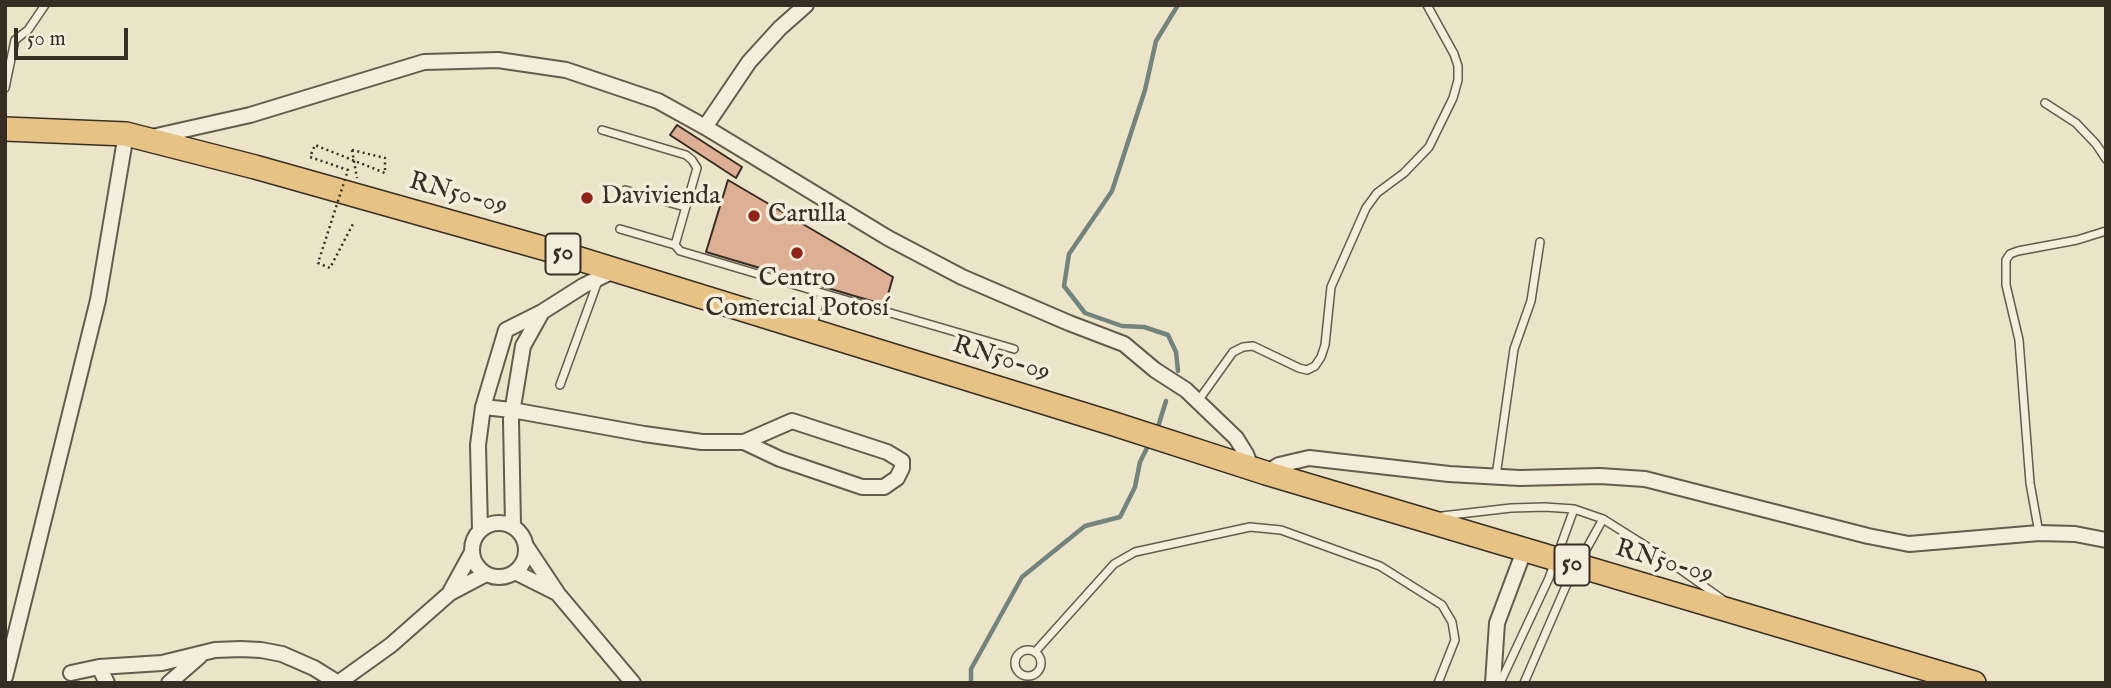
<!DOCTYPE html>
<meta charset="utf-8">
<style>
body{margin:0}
#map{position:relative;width:2111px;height:688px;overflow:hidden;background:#ece4c8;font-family:"IM FELL English",serif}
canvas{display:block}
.frame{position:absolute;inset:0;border:7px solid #372d23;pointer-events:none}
.scale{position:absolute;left:14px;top:28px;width:114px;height:32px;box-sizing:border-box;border:4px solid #372d23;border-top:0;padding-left:9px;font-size:21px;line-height:24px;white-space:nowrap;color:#372d23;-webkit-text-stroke:5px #f3eddb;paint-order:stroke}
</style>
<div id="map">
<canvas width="2111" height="688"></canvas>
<div class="frame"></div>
<div class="scale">50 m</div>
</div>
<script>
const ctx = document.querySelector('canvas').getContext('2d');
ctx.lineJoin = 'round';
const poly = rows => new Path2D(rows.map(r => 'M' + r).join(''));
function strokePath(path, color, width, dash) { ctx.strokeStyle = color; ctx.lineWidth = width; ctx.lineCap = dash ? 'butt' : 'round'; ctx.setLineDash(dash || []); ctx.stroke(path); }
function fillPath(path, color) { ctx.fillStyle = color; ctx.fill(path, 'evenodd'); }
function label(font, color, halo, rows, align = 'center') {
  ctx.font = font + ' "IM FELL English",serif'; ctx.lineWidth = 7; ctx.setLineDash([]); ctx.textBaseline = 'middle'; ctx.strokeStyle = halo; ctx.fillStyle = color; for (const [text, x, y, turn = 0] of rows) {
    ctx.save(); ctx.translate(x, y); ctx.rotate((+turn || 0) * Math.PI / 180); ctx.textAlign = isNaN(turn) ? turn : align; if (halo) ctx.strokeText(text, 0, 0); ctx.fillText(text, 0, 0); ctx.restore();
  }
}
strokePath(poly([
 [1178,5,1156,41,1145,90,1112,191,1069,254,1064,286,1085,313,1122,326,1144,327,1168,335,1176,352,1178,371],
 [1157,430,1166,401],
 [971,683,971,669,1022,577,1085,526,1120,517,1135,487,1140,462,1149,444]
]), '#72847d', 4.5);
const building = poly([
 [677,125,742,167,736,178,670,135,677,125],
 [728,180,893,277,885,305,706,252,728,180]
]);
fillPath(building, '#ddaf94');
strokePath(building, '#372d23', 2);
const service = poly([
 [5,88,15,40,28,30,45,5],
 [2045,103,2076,123,2096,144,2106,159],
 [602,130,686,155,692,160,697,168,675,245,680,251,822,293,812,327],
 [625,190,685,207],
 [620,229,675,245],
 [822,293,1014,349],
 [560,385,598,281],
 [1198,401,1233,352,1243,347,1253,346,1299,368,1307,370,1315,366,1321,357,1325,345,1331,287,1366,208,1377,193,1404,173,1429,147,1453,98,1458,80,1458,66,1454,54,1427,5],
 [1496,476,1514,349,1531,301,1540,242],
 [1442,516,1511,508,1545,507,1574,509,1603,519,1657,553,1722,599],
 [2039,533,2030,483,2019,340,2006,285,2006,260,2010,254,2018,251,2077,240,2106,231],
 '1015 663a13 13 0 1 1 26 0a13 13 0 1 1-26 0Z',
 [1035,652,1114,564,1135,552,1250,527,1281,530,1380,566,1442,605,1452,622,1455,640,1438,683],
 [1500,683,1549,578,1574,509],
 [1524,683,1566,586,1603,519]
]);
const minor = poly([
 [705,127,749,62,780,28,806,5],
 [152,137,250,115,424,62,498,60,566,70,658,101,705,127,888,238,962,277,1069,323,1124,344,1155,370,1186,390,1236,438,1246,454,1252,469],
 [483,407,512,410,644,434,702,442,744,442,792,421,887,452,902,461,902,468,897,478,884,487,862,487,780,459,744,442],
 [1266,473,1279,465,1309,458,1449,474,1520,478,1600,476,1645,479,1868,536,1909,544,2039,533,2075,534,2106,540],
 '472 550a27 27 0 1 1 54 0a27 27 0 1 1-54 0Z',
 [513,526,511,419,523,346,542,312],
 [480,530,478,445,483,407,506,330,542,312,583,286,615,270],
 [526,546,558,594,633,683],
 [515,572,557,593],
 [450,592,472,552],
 [99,667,107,683],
 [71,673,99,667,162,663,215,650,241,649,261,650,282,654,314,668,338,683],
 [5,677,98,300,126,134],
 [169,683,200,656],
 [338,683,391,645,450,593,486,574],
 [1493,683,1497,623,1524,551]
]);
const primary = poly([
 [5,129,126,134,255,167,557,252,1111,423,1266,473,1974,683]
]);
strokePath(service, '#645b4c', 10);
strokePath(minor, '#645b4c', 18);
strokePath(primary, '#372d23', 26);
strokePath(poly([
 [352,150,357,178]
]), '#372d23', 2.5, [2, 3.5]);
strokePath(service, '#f3eddb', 7);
strokePath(minor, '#f3eddb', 14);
strokePath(primary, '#e6c284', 23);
strokePath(poly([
 [352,150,385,158,385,173,315,145,310,157,348,170,318,263,330,268,354,222]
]), '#372d23', 2.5, [2, 3.5]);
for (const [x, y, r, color] of [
 [587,198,7,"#8f2418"],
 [754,216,7,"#8f2418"],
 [797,253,7,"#8f2418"]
]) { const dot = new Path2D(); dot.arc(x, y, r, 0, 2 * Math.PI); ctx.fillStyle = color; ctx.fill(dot); strokePath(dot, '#f3eddb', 2.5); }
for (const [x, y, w] of [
 [563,254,35],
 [1572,565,35]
]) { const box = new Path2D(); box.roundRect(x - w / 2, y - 20.5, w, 41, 5); ctx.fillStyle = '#f3eddb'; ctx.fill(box); strokePath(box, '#372d23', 2); }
label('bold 24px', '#372d23', null, [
 ["50",563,254],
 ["50",1572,565]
]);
label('26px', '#372d23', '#f3eddb', [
 ["RN50-09",458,195,15],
 ["RN50-09",1001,360,17],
 ["RN50-09",1664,563,16]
]);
label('26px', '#372d23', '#f3eddb', [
 ["Davivienda",601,198],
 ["Carulla",768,216],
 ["Centro",797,280,"center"],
 ["Comercial Potosí",797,310,"center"]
], 'left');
</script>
